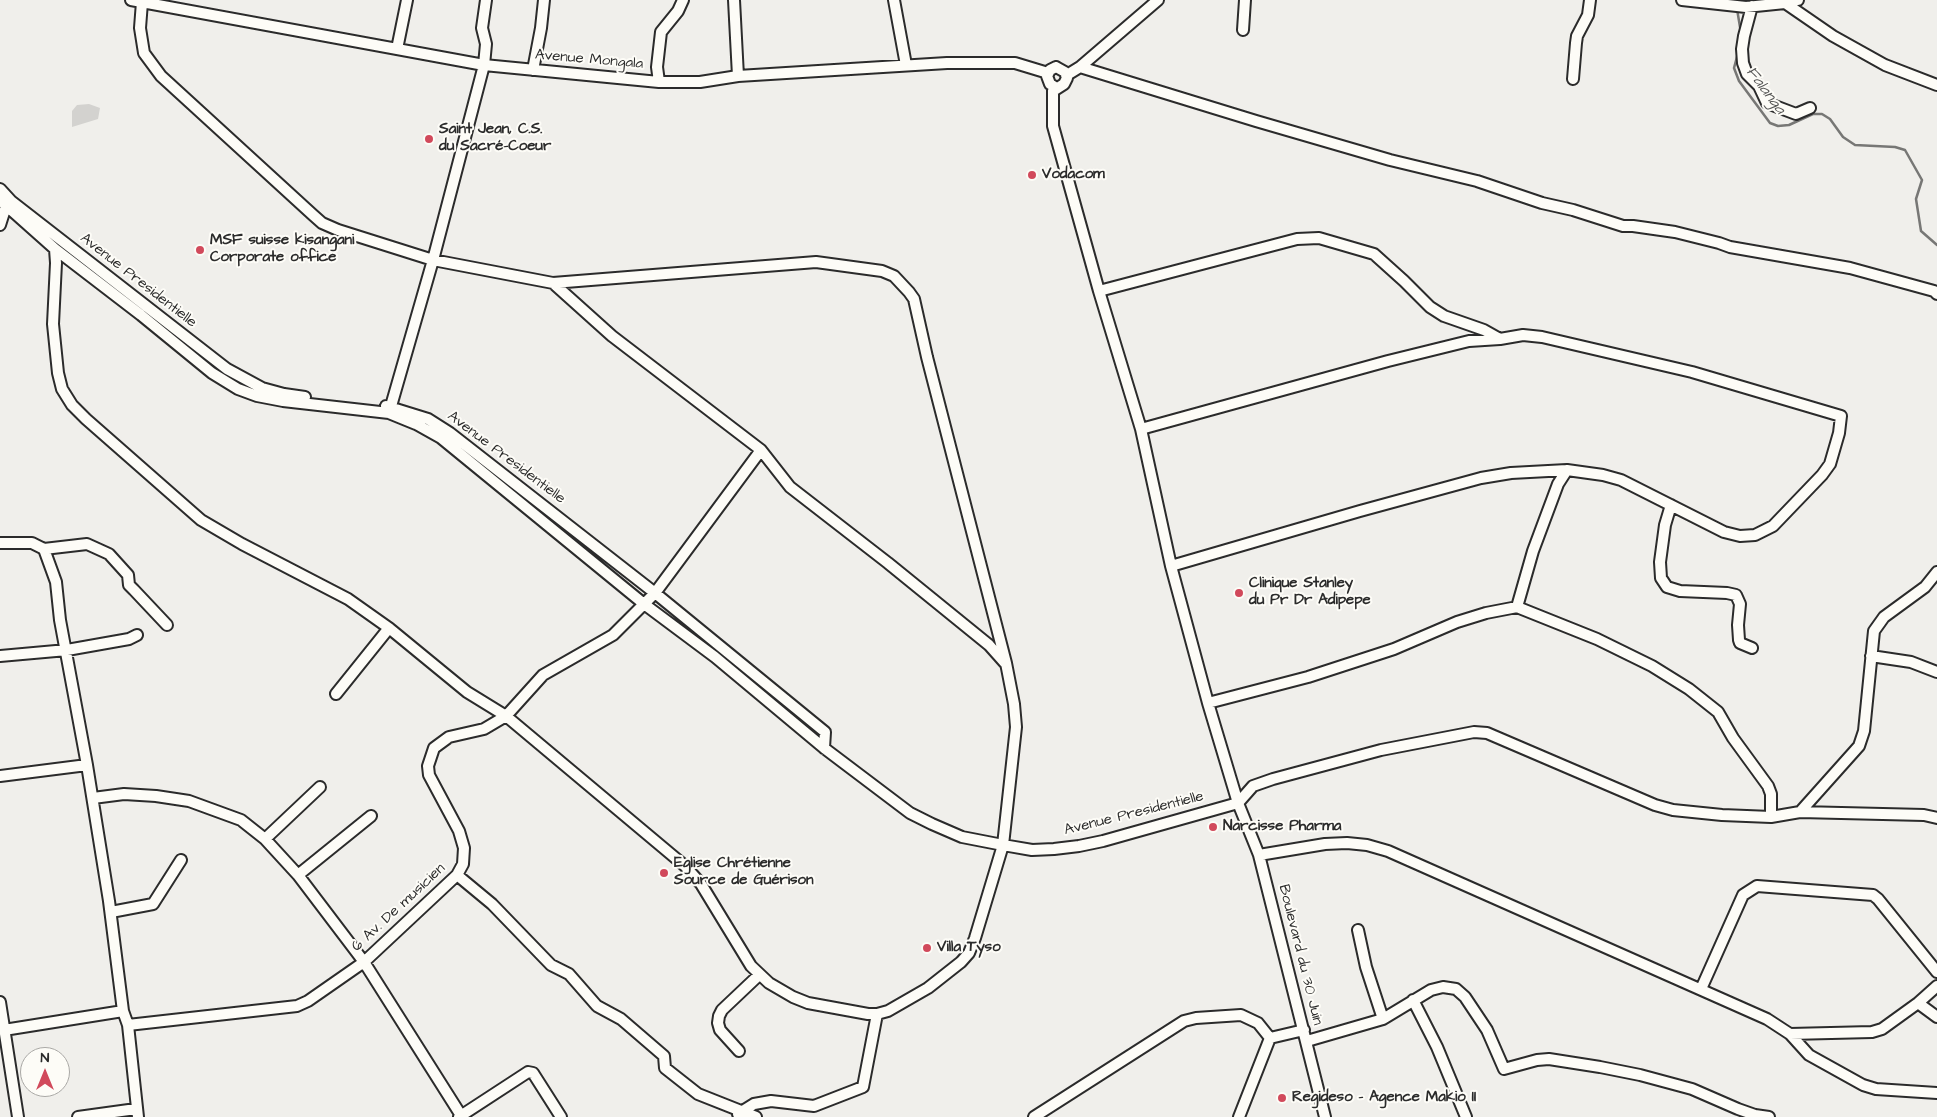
<!DOCTYPE html>
<meta charset="utf-8">
<style>
body{margin:0}
#map{position:relative;width:1937px;height:1117px;overflow:hidden;background:#f0efeb;font-family:"Architects Daughter",sans-serif}
canvas{display:block}
.north{position:absolute;left:20px;top:1047px;width:50px;height:50px;box-sizing:border-box;background:#fdfcf7;border:1px solid #a9a8a5;border-radius:50%;rotate:0deg;font-size:14px;font-weight:700;line-height:20px;text-align:center;color:#2b2b2b}
.north::after{content:'';display:block;margin:auto;width:18px;height:22px;background:#d1495b;clip-path:polygon(50% 0,100% 100%,50% 72%,0 100%)}
</style>
<div id="map">
<canvas width="1937" height="1117"></canvas>
<div class="north">N</div>
</div>
<script>
const ctx = document.querySelector('canvas').getContext('2d');
ctx.lineJoin = 'round';
function fillPath(path, color) { ctx.fillStyle = color; ctx.fill(path, 'evenodd'); }
const poly = rows => new Path2D(rows.map(r => 'M' + r).join(''));
function strokePath(path, color, width, dash) { ctx.strokeStyle = color; ctx.lineWidth = width; ctx.lineCap = dash ? 'butt' : 'round'; ctx.setLineDash(dash || []); ctx.stroke(path); }
function label(font, color, halo, rows, align = 'center') {
  ctx.font = font + ' "Architects Daughter",sans-serif'; ctx.lineWidth = 4; ctx.setLineDash([]); ctx.textBaseline = 'middle'; ctx.strokeStyle = halo; ctx.fillStyle = color; for (const [text, x, y, turn = 0] of rows) {
    ctx.save(); ctx.translate(x, y); ctx.rotate((+turn || 0) * Math.PI / 180); ctx.textAlign = isNaN(turn) ? turn : align; if (halo) ctx.strokeText(text, 0, 0); ctx.fillText(text, 0, 0); ctx.restore();
  }
}
fillPath(poly([
 [89,104,100,108,98,119,72,127,72,111,77,105]
]), '#d3d2cf');
strokePath(poly([
 [1737,9,1741,33],
 [1738,53,1734,68,1739,81,1770,123,1778,126,1789,125,1813,114,1822,114,1830,119,1843,137,1855,145,1895,147,1905,150,1922,180,1916,199,1921,231,1937,245]
]), '#777775', 2.5);
const minor = poly([
 [131,0,484,65,659,82,700,82,738,76,947,63,1015,63,1048,73],
 [734,0,738,76],
 [894,0,906,65],
 [1682,0,1746,7,1785,3,1798,0],
 [1785,3,1833,36,1885,65,1937,85],
 [1752,6,1744,36,1742,49,1743,63,1747,74,1759,86,1767,103,1796,114,1810,108],
 [1243,30,1245,0],
 [397,49,407,0],
 [1056,67,1065,72,1067,78,1064,84,1053,91,1055,87,1050,84,1047,76,1050,70,1056,67],
 [1080,67,1256,121,1390,160,1477,181,1542,203,1573,210,1623,226,1633,226,1675,232,1719,243,1730,247,1850,268,1934,291,1937,294],
 [533,70,541,28,544,0],
 [1067,75,1080,67,1158,0],
 [1573,79,1576,43,1577,36,1588,15,1590,0],
 [659,82,657,67,661,32,678,11,683,0],
 [1053,91,1053,126,1099,291,1141,429,1171,566,1208,703,1238,803,1259,855,1325,1117],
 [0,189,11,201,227,369,262,388,284,394,305,397],
 [0,200,55,249,141,315,212,373,238,389,257,396,283,401,389,413,416,424,441,438,644,604,715,657,824,748,910,813,932,824,962,837,1003,845,1032,850,1054,849,1079,846,1103,841,1238,803],
 [0,225,6,206],
 [55,249,56,263,53,324,58,373,62,389,72,405,86,419,201,520,242,544,348,599,389,628,467,692,506,716,685,866,701,884,751,966,769,983,793,997,808,1003,868,1014,877,1014,888,1011,928,988,961,962,969,953,975,938,1003,845,1016,727,1014,704,1006,663,927,357,914,299,909,292,894,276,882,271,816,262,553,283,433,260,338,230,322,223,313,215,161,76,144,53,140,28,142,2],
 [553,283,612,336,761,450,790,487,888,563,989,645,1005,663],
 [1099,291,1297,239,1319,238,1374,254,1404,281,1430,307,1444,316,1484,330,1500,339],
 [386,406,428,419,450,433,655,593,825,732,824,748],
 [389,413,433,260,484,65,486,44,482,28,486,0],
 [1141,429,1388,361,1469,341,1500,339,1523,335,1542,337,1692,372,1841,416,1839,433,1830,464,1822,475,1773,526,1755,535,1740,536,1724,532,1621,480,1603,475,1567,470,1511,473,1481,478,1360,511,1171,566],
 [1671,505,1665,525,1660,562,1661,578,1667,587,1680,591,1727,593,1736,595,1740,604,1738,625,1739,640,1740,643,1752,648],
 [0,543,32,543,44,549,56,582,60,620,87,765,109,901,123,1011,128,1025,138,1117],
 [44,549,87,544,109,554,128,575,129,585,134,590,167,625],
 [1517,607,1533,551,1558,484,1567,470],
 [0,656,67,650,129,639,137,635],
 [1871,656,1911,662,1937,672],
 [336,694,389,628],
 [1208,703,1308,677,1394,649,1457,622,1486,613,1517,607,1597,639,1652,666,1689,689,1718,712,1733,738,1768,786,1771,794,1771,817],
 [0,776,87,765],
 [93,798,124,794,156,796,189,801,241,820,265,839,298,875,364,962,462,1117],
 [1238,803,1253,786,1273,779,1381,750,1474,732,1487,733,1655,805,1673,810,1722,815,1771,817,1800,812,1924,815,1937,818],
 [1800,812,1859,746,1864,731,1874,631,1884,617,1925,587,1937,572],
 [265,839,320,787],
 [1259,855,1325,844,1347,843,1367,845,1388,851,1767,1019,1790,1034,1809,1055,1863,1085,1876,1089,1937,1093],
 [298,875,371,816],
 [457,875,492,904,551,965,569,974,597,1006,621,1019,664,1056,665,1068,698,1094,756,1117],
 [111,912,153,904,181,860],
 [1358,930,1366,967,1383,1019],
 [1701,989,1743,895,1757,886,1873,895,1878,899,1937,972],
 [1413,1000,1437,1047,1466,1117],
 [0,1002,18,1117],
 [1918,1003,1937,1017],
 [128,1025,297,1006,308,1001,364,962,457,875,463,864,464,848,459,831,429,775,428,766,434,748,449,737,484,729,506,716,543,675,613,635,655,593,761,450],
 [4,1030,123,1011],
 [1790,1034,1872,1032,1882,1029,1918,1003,1937,986],
 [1307,1041,1383,1019,1431,990,1443,987,1456,989,1465,997,1487,1030,1504,1069,1537,1060,1549,1059,1600,1067,1640,1075,1692,1089,1738,1109,1755,1115,1769,1117],
 [739,1051,720,1030,718,1023,719,1016,722,1010,759,975],
 [738,1114,754,1104,771,1101,814,1106,863,1087,877,1014],
 [78,1117,136,1109],
 [459,1117,528,1072,533,1073,561,1117],
 [1034,1117,1184,1021,1196,1018,1241,1015,1258,1023,1270,1038,1304,1030],
 [1239,1117,1270,1038]
]);
strokePath(minor, '#2b2b2b', 14);
strokePath(minor, '#fdfcf7', 10);
for (const [x, y, r, color] of [
 [429,139,5,"#d1495b"],
 [1032,175,5,"#d1495b"],
 [200,250,5,"#d1495b"],
 [1239,593,5,"#d1495b"],
 [1213,827,5,"#d1495b"],
 [664,873,5,"#d1495b"],
 [927,948,5,"#d1495b"],
 [1282,1098,5,"#d1495b"]
]) { const dot = new Path2D(); dot.arc(x, y, r, 0, 2 * Math.PI); ctx.fillStyle = color; ctx.fill(dot); strokePath(dot, '#fdfcf7', 2); }
label('15px', '#2b2b2b', '#fdfcf7', [
 ["Avenue Mongala",589,60,5],
 ["Avenue Presidentielle",138,281,38],
 ["Avenue Presidentielle",506,458,37],
 ["Avenue Presidentielle",1134,814,-14],
 ["6 Av. De musicien",399,908,-43],
 ["Boulevard du 30 Juin",1300,955,76]
]);
label('bold 15px', '#2b2b2b', '#fdfcf7', [
 ["Saint Jean, C.S.",439,130],
 ["du Sacré-Coeur",439,147],
 ["Vodacom",1042,175],
 ["MSF suisse kisangani",210,241],
 ["Corporate office",210,258],
 ["Clinique Stanley",1249,584],
 ["du Pr Dr Adipepe",1249,601],
 ["Narcisse Pharma",1223,827],
 ["Eglise Chrétienne",674,864],
 ["Source de Guérison",674,881],
 ["Villa Tyso",937,948],
 ["Regideso - Agence Makio II",1292,1098]
], 'left');
label('italic 16px', '#575756', '#fdfcf7', [
 ["Falanga",1765,91,53]
]);
</script>
